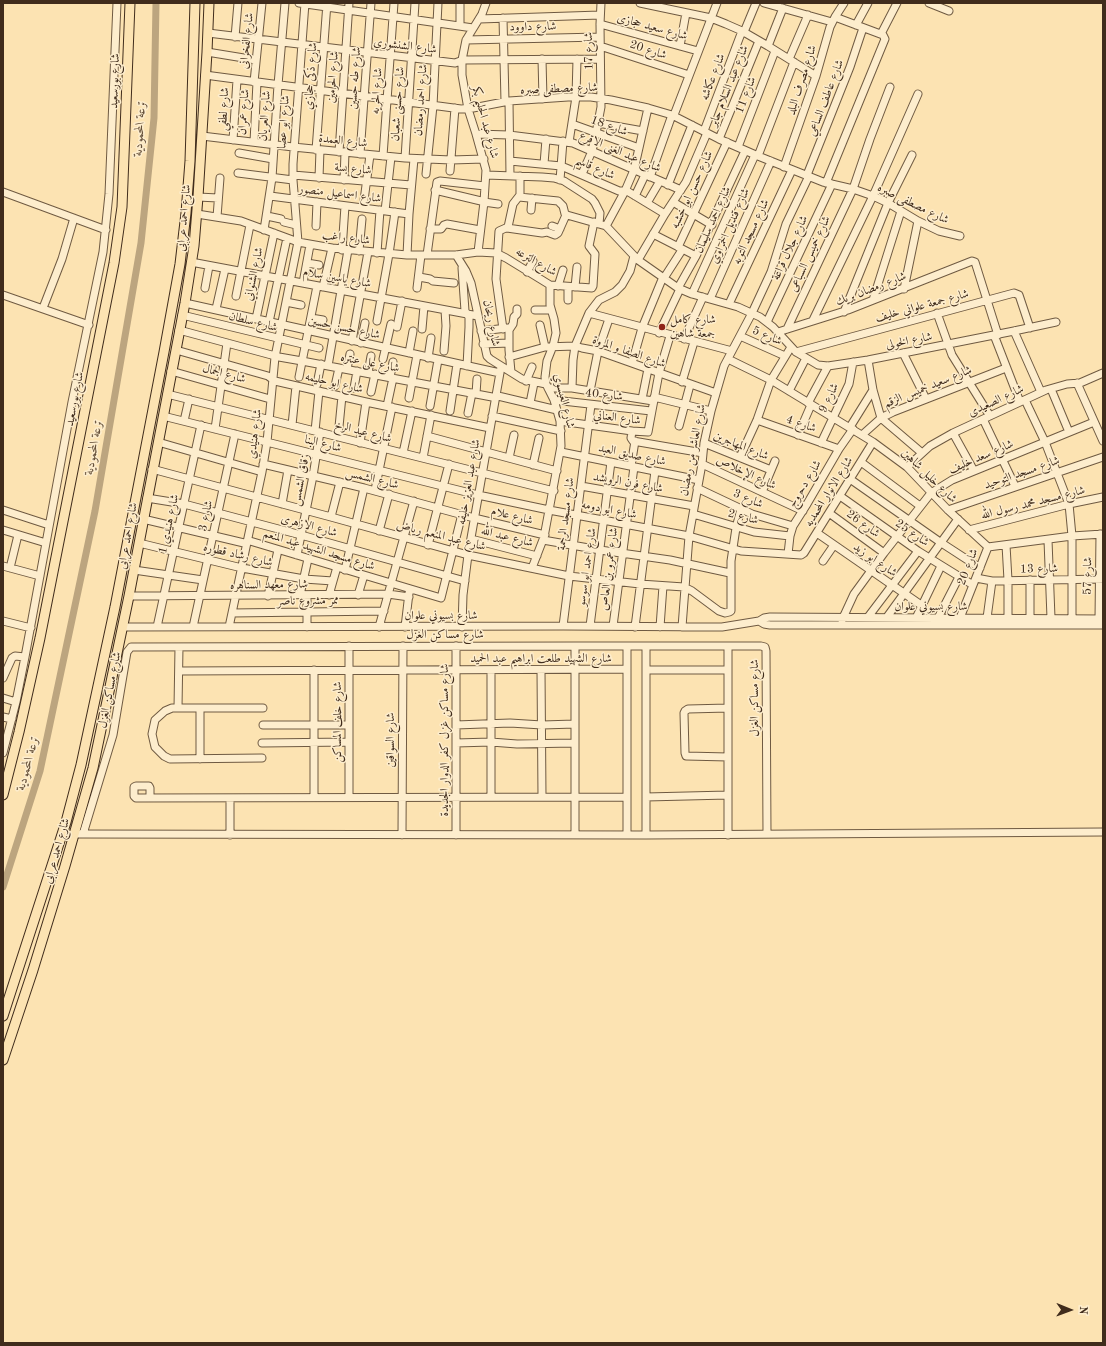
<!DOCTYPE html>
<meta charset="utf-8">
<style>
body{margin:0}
#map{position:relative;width:1106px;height:1346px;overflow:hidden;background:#fce3b2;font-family:"Old Standard TT",serif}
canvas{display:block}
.frame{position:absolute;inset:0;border:4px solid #402c1c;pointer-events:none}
.north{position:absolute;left:1050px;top:1290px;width:40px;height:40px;-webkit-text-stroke:3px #fdedcd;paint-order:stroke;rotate:91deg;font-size:11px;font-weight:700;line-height:16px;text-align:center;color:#402c1c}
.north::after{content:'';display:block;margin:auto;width:14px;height:18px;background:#402c1c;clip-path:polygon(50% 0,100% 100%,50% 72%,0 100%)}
</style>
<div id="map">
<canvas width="1106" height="1346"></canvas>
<div class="frame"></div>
<div class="north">N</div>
</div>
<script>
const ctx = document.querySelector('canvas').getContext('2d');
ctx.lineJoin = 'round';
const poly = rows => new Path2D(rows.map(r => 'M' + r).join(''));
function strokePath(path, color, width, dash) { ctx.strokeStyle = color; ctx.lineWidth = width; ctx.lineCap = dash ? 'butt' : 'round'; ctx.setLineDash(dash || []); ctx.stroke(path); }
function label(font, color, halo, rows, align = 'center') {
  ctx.font = font + ' "Old Standard TT",Amiri,serif'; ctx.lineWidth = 3; ctx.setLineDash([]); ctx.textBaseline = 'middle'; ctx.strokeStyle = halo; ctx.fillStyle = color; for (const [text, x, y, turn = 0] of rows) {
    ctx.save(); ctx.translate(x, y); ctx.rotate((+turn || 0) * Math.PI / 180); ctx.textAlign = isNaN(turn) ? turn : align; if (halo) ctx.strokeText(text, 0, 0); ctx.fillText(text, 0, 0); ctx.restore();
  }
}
strokePath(poly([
 [3,887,40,771,95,511,141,243,154,118,156,3]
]), '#bca57f', 7);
const minor = poly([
 [299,3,473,28],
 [640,3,711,18,726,24,742,31,768,46,816,76],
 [764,3,832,22],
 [929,3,949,11],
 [503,18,505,102],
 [479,19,600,15],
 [600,24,698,51],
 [856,25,868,3],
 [460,26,460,3],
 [744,32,756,3],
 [208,33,455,63,463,60,600,59],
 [881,34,897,3],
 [235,37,238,3],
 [466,40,600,37],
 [600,46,689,75],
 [680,46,686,13],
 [768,46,783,8],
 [207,52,256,60],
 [542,59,543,99],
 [789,59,808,15],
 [205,75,461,109,473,108,509,101,568,97,591,97,611,100,648,108,672,115,719,139,758,156,823,182,853,189,873,196,888,203,918,221,939,231,960,236],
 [254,82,262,3],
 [509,101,510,176],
 [674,115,717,3],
 [598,123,643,131],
 [572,124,639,148],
 [704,131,742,31],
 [476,134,509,135,573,143,681,190],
 [202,136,293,147,405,158,451,160,484,159],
 [719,139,759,41],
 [233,140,237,80],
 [254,142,257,82],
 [569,142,576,97,577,59],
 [738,147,775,51],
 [316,150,327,3],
 [339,152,349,3],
 [239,153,273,159],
 [360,154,371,3],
 [383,156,394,3],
 [758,156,794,62],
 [405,158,415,3],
 [510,161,561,166,566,168,619,191,627,191,665,214],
 [544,164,546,139],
 [784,167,816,76,830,27,835,17,844,3],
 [450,171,455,108],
 [238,173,293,180],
 [426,174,433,106,438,3],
 [582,174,592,151,596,133,601,107,600,24,601,3],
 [293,175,411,185],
 [486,175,542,177,554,178,564,181,592,199,595,203,600,213,599,224],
 [807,175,850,67,863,28],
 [650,177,672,115],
 [319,178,320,150],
 [344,180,345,152],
 [560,180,563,141],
 [826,183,885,39,883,35,835,17],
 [668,185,692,125],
 [435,190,481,201,484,202,498,204],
 [3,192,106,230],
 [270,196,409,214],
 [635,196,645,175],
 [198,197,218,198],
 [519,197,558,201,563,206,565,214,567,215,606,226,638,260,678,288,692,294,738,307,760,317,773,327,796,352,818,365,828,366,868,360,1014,331,1056,322],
 [673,202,712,225],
 [647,203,660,181],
 [363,208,370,155],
 [531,210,532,198],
 [385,211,391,157],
 [197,214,241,221,298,242,332,248,407,255,456,255,478,252,496,253,506,258,550,285,592,288,593,286,595,254,589,246,594,222],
 [267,216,281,219],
 [217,217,220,178],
 [284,222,296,225],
 [316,226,317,202],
 [552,226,560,229],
 [606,226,625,191,634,170,648,108],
 [507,228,542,233,547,232,555,235,558,233,566,215],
 [430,229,441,229,444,225,447,224,480,230],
 [264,230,272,178,278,85,285,3],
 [653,234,696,256],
 [678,247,727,142],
 [342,250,345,206],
 [359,251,362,219],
 [478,252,484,202,486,170,476,134,468,109,462,75,462,60,466,40,482,14,486,3],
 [377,253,380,210],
 [407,255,409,214,414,159],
 [427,255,437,182,440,181,485,186],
 [456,255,466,271,471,283,487,356,490,359,522,379,546,384],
 [638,260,665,214,686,182,707,133],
 [191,262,478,316],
 [307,263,319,265],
 [462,268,465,311,469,317,469,327,467,366],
 [527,272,533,261],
 [419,277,430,279,433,281,454,283],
 [664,278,682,250],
 [303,283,310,245],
 [558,286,563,270],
 [323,287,332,248],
 [575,287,577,267],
 [205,288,209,266],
 [417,288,421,255],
 [678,288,696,256,745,151],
 [904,289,918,221],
 [692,294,755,155],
 [3,295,89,325],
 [236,296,250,225],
 [710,299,771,161],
 [568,300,568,287],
 [873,300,901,211],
 [286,302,301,305],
 [185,303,500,373],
 [729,304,792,170],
 [43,308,62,259,74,218],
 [216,309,225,269],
 [535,310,551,310],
 [844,312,888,203,912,155],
 [589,313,732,351],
 [937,313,952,355,990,416],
 [182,315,319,348],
 [311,318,323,320],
 [256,319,274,233],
 [813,320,873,196,918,94],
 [377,321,389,254,395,212],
 [269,322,287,238],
 [767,322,832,184],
 [540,325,545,347],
 [397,327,402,301],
 [422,329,424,306],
 [503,329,496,279,499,231,508,227,513,204,520,195,520,176],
 [787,329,853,189,870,139,890,87],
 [179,330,279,357,302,361,492,397,498,396,557,410],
 [481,331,507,328],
 [1014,331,1041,392],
 [778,332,848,310,972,261,975,262,998,335],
 [659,333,680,289],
 [994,335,1020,402],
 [740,336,785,356],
 [684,339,703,297],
 [352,341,368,252],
 [361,343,365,323],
 [483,344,509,343],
 [176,350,268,376,275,381,366,402,490,428],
 [444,351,446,326,445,310],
 [796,352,1014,293,1019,295,1030,328],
 [409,353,413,331],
 [903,353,926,399],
 [509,357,545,347,575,346,582,348,598,351,716,393],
 [428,358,431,338],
 [383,359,391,324],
 [728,359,771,380,873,442,907,467,948,510,988,547,1072,536,1103,534],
 [868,360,873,390,881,418,922,453],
 [632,363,642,328,663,277],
 [328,366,348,250],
 [347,369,350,354],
 [171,371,270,399],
 [511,372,509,350,509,330,513,324,514,317,517,314,517,309],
 [368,373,371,356],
 [299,377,317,286],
 [390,377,393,362],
 [526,381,532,367],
 [682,382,694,342],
 [1077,383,1103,441],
 [317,384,321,364],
 [335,386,339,368],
 [354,388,357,371],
 [548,388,572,388,653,401],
 [572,388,573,360,575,346,589,313,599,300,615,292,622,285,630,271,634,256],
 [1051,389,1069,432],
 [590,391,598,351,609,319],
 [789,391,806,358],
 [371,392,375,374],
 [167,394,554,491],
 [476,394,477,379],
 [654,397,711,411],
 [409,398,417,355],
 [642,399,648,369],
 [554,400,651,411],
 [1025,400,1045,442,1069,504,1072,536,1072,618],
 [530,403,534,383],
 [808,403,828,366],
 [387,406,393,378],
 [430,406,438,360],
 [450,411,457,364],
 [468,413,472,393],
 [163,416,478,495,549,510,689,536,741,551,801,555,804,553,873,442],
 [492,416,561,431],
 [983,419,1015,486],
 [757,420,839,449],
 [184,421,189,399],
 [560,421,632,431,648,432,659,373,670,336],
 [292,425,296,386],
 [679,426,690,385],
 [850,427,873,390],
 [215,429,227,343],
 [315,431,319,391],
 [632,431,631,438,633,441,703,453],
 [953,433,974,471],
 [798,435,811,405],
 [862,435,881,418,893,412,1006,368],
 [427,436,557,471],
 [338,437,342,396],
 [158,442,262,472],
 [360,443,366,402],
 [704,443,771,470],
 [821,443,849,384,853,362],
 [561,452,699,480],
 [403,453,412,411],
 [740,457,757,420,771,380,791,347],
 [423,458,431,415],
 [509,458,514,435],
 [861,462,920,506],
 [263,464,364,488,474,518,545,535],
 [702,464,803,511],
 [533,465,539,438],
 [631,466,635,441],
 [907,467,930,446,953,433,1046,390,1067,384,1080,383,1103,373],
 [152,469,331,517,468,555,569,576,640,584,684,587,692,591,719,611,725,613,729,612,731,611,731,561,736,528,741,509],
 [850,479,940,542,980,568],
 [581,486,694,506],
 [697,488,752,514,793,526],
 [375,490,392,407],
 [762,492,775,461],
 [840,496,918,551,973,585],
 [147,498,184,504,301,535,465,581],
 [282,504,288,470],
 [3,510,49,525],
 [948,510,1103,457],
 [829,513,884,553],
 [693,514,754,532,790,536],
 [331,517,340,482],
 [143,519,244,543,250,541,441,598,462,514],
 [3,530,46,543],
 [969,530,1069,504,1103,497],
 [379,531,389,494],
 [817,533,921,605],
 [471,539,537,556],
 [543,540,600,550,670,560,730,573],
 [1048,540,1051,618],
 [139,543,242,568,304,579,333,581],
 [428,545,449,464],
 [1006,545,1008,580,1008,618],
 [788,554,790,536,793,526,807,504,839,449,853,429],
 [297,555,313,476,320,432],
 [823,561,834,545],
 [3,566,40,576],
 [10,568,18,535],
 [532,568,544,537,561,446,560,421,554,400,546,384,545,377,547,361,553,346,556,333,554,319,550,305,550,285],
 [134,570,203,580],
 [345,570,364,488],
 [976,578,992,581,1103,579],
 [1030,580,1030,618],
 [300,595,308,559],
 [329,595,337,567],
 [358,595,364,575],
 [129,596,388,594,409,597],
 [268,596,278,550],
 [232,613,384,611],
 [868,617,918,551],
 [887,617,958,519],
 [916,618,941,566],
 [938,618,959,577],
 [960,618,988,547],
 [987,618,992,581],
 [1099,619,1100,534],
 [842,620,854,594,884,553,931,493,952,480,1094,422],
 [3,621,31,628],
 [759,621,764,624,770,625,1103,625],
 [563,626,591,405],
 [590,626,611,462],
 [613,626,634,467],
 [123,627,563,626,722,627,759,621,764,618,770,617,1103,619],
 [157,627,201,425],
 [193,627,235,434],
 [229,627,262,472,267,442,275,357,298,242,293,180,293,164,305,3],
 [307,627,307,595],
 [379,627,414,501],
 [405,627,409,593],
 [462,627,463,595,468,555,501,367],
 [635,627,655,471],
 [660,627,663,586],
 [682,627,689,536,702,464,704,443,711,411,724,366,752,313,771,272,786,224,809,176],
 [349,646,349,797],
 [456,646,456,835],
 [627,646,627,835],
 [728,646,728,835],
 [541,670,542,797],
 [647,670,728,670],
 [179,671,627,669],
 [3,678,12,658,15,656,25,657],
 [3,698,16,702],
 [178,708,179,647],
 [200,708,200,759],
 [3,717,12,719],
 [263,725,349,725],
 [456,725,510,723,542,725,575,724],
 [262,743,349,742],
 [456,743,491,742,517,744,575,743],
 [3,753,16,702,25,657,72,402,103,252,109,194,117,3],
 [728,757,686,756,685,753,684,713,685,711,688,709,728,708],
 [262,758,170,759,164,756,155,747,152,734,155,720,165,711,172,708,263,708],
 [314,797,314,670],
 [491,797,491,670],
 [646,797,728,795],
 [150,798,150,788,149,786,136,786,134,787,134,796,136,798,627,797],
 [230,798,230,835],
 [74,834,646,835,1103,832],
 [83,834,113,735,127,652,131,647,575,646,761,646,765,647,766,651,767,834],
 [402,835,403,646],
 [575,835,575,646],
 [646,835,646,646]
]);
const major = poly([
 [3,795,19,732,40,638,114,263,122,207,130,3],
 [3,1016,66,822,81,765,115,607,164,352,180,264,186,213,190,161,195,3],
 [3,1060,33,970,65,866,93,768,129,596,185,303,194,246,198,197,207,52,209,3]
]);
strokePath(minor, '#6f5a42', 9);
strokePath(major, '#402c1c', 11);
strokePath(minor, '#fdedcd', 7);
strokePath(major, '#fce3b2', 9);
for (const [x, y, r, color] of [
 [662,327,4,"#8f2418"]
]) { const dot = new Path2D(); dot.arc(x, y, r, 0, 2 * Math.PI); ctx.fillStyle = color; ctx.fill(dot); strokePath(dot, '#fdedcd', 1.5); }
label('12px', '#402c1c', '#fdedcd', [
 ["شارع داوود",533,27,-1],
 ["شارع سعيد حجازى",652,27,15],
 ["شارع الفخرانى",247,41,-84],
 ["شارع الشنشوري",405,46,7],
 ["شارع 20",648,50,18],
 ["شارع 17",589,51,-91],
 ["شارع ذكى حجازي",311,76,-86],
 ["شارع الحرمين",333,77,-86],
 ["شارع عكاشه",713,77,-69],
 ["شارع طه حسين",355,78,-86],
 ["شارع مصرف البلد",802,80,-72],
 ["شارع بورسعيد",115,81,-88],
 ["شارع عبد السلام جابر",729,86,-68],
 ["شارع مصطفى صبره",559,89,-2],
 ["شارع الحريه",377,91,-86],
 ["شارع 11",746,95,-69],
 ["شارع عاطف الساعي",826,98,-69],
 ["شارع احمد رمضان",421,100,-86],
 ["شارع حسنى شعبان",398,104,-86],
 ["شارع لطفي",224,109,-87],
 ["شارع عمران",244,112,-86],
 ["شارع العريان",265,116,-86],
 ["شارع ابو عصا",284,122,-86],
 ["شارع عبد الحليم بكر",485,122,75],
 ["شارع 18",609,126,20],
 ["شارع العمدة",343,141,6],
 ["شارع عبد الغنى الاقرع",620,152,23],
 ["شارع قاسم",595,168,24],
 ["شارع بسة",353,169,5],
 ["شارع حسن ابو خشبه",692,190,-65],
 ["شارع اسماعيل منصور",340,194,7],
 ["شارع مصطفى صبره",913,204,26],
 ["شارع احمد عرابى",184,218,-85],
 ["شارع احمد سليمان",713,220,-66],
 ["شارع قنديل الحمراوي",730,226,-66],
 ["شارع مسجد التوبه",751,232,-65],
 ["شارع راغب",346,238,7],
 ["شارع جلال قراعة",790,248,-65],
 ["شارع خميس السباعى",810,254,-65],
 ["شارع الترعه",536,262,30],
 ["شارع الشنواني",254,274,-78],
 ["شارع ياسين سلام",337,278,10],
 ["شارع رمضان بريك",871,289,-21],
 ["شارع جمعة علواني خليف",922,306,-15],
 ["شارع سلطان",253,322,14],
 ["شارع ريحان",491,323,79],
 ["شارع حسن حسين",344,328,12],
 ["شارع 5",767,336,23],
 ["شارع الخولى",909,341,-11],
 ["شارع الصفا و المروة",629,352,19],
 ["شارع على عنتره",370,363,11],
 ["شارع الجمال",224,374,15],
 ["شارع ابو حليمه",334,383,13],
 ["شارع سعيد خميس الزقم",928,387,-22],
 ["شارع 40",604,395,6],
 ["شارع 9",829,398,-65],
 ["شارع بورسعيد",75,399,-79],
 ["شارع العيسوي",564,401,76],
 ["شارع الصعيدى",996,401,-25],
 ["شارع العناني",617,418,7],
 ["شارع 4",801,424,19],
 ["شارع عيد الرخ",363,432,14],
 ["شارع هنيدي",255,434,-83],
 ["شارع البنا",323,444,14],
 ["شارع المهاجرين",741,446,22],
 ["شارع العاشر من رمضان",693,450,-79],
 ["شارع صديق العبد",632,455,12],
 ["شارع سعد خليف",981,457,-23],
 ["شارع الإخلاص",746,473,25],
 ["شارع مسجد التوحيد",1022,473,-19],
 ["شارع خليل شاهين",929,476,44],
 ["شارع الشمس",372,479,14],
 ["زقاق الشمس",301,480,-79],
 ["شارع عبد العزيز خليفه",469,482,-80],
 ["شارع فرن الرويشد",628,483,10],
 ["شارع دحروج",805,484,-59],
 ["شارع الانوار المحمديه",829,492,-58],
 ["شارع 3",748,499,23],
 ["شارع مسجد محمد رسول الله",1033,503,-14],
 ["شارع ابو دومه",609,510,11],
 ["شارع مسجد الرحمة",566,514,-83],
 ["شارع 3",206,516,-78],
 ["شارع علام",512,516,14],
 ["شارع 2",743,517,14],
 ["شارع هنيدي 1",169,524,-78],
 ["شارع 26",863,524,36],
 ["شارع الازهرى",309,526,15],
 ["شارع 25",912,533,35],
 ["شارع احمد عرابى",128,536,-80],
 ["شارع عبد المنعم رياض",441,536,14],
 ["شارع عبد الله",507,537,14],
 ["شارع مسجد الشهيد عبد المنعم",319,550,17],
 ["شارع رشاد قطوره",238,555,13],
 ["شارع ابو زيد",875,560,35],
 ["شارع احمد ابو سوسو",587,567,-82],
 ["شارع 20",968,567,-69],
 ["شارع عمرو بن العاص",609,569,-83],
 ["شارع 13",1039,569,-1],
 ["شارع 57",1088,576,-89],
 ["شارع معهد السناهره",269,585,-1],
 ["ممر مشروع ناصر",308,601,-1],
 ["شارع بسيوني علوان",931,607],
 ["شارع بسيوني علوان",441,616],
 ["شارع مساكن الغزل",445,635],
 ["شارع الشهيد طلعت ابراهيم عبد الحميد",541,659],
 ["شارع مساكن الغزل",110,690,-79],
 ["شارع مساكن الغزل",755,698,-90],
 ["شارع خلف المساكن",338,722,-90],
 ["شارع السواقين",391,740,-90],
 ["شارع مساكن غزل كفر الدوار الجديدة",445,740,-90],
 ["شارع احمد عرابى",57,851,-74]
]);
label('12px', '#402c1c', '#fdedcd', [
 ["شارع كامل",670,320],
 ["جمعة شاهين",670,334]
], 'left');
label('italic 13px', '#65503a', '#fdedcd', [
 ["ترعة المحمودية",140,128,-86],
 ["ترعة المحمودية",94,447,-80],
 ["ترعة المحمودية",28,763,-75]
]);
</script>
